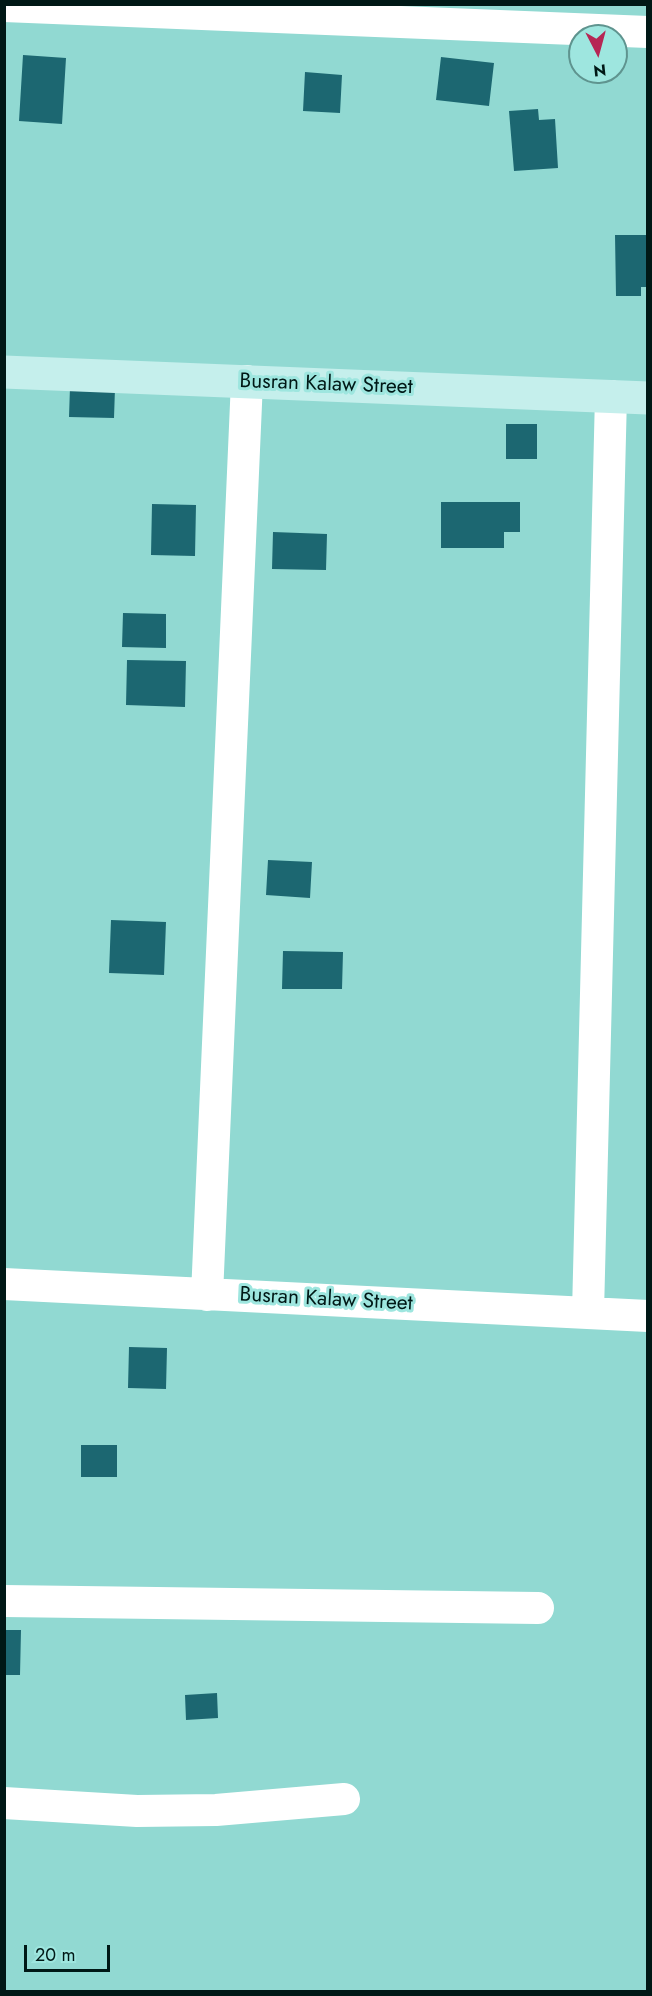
<!DOCTYPE html>
<style>
body{margin:0}
#map{position:relative;width:652px;height:1996px;overflow:hidden;background:#91d9d2;font-family:Jost,sans-serif}
canvas{display:block}
.frame{position:absolute;inset:0;border:6px solid #001816;pointer-events:none}
.north{position:absolute;left:568px;top:24px;width:60px;height:60px;box-sizing:border-box;background:#9ee6df;border:2px solid #5f948f;border-radius:50%;rotate:174deg;font-size:16px;font-weight:700;line-height:24px;text-align:center;color:#001816}
.north::after{content:'';display:block;margin:auto;width:21px;height:27px;background:#b62654;clip-path:polygon(50% 0,100% 100%,50% 72%,0 100%)}
.scale{position:absolute;left:24px;top:1945px;width:86px;height:27px;box-sizing:border-box;border:3px solid #001816;border-top:0;padding-left:8px;font-size:18px;line-height:21px;white-space:nowrap;color:#001816;-webkit-text-stroke:4px #9ee6df;paint-order:stroke}
</style>
<div id="map">
<canvas width="652" height="1996"></canvas>
<div class="frame"></div>
<div class="north">N</div>
<div class="scale">20 m</div>
</div>
<script>
const ctx = document.querySelector('canvas').getContext('2d');
ctx.lineJoin = 'round';
function fillPath(path, color) { ctx.fillStyle = color; ctx.fill(path, 'evenodd'); }
const poly = rows => new Path2D(rows.map(r => 'M' + r).join(''));
function strokePath(path, color, width, dash) { ctx.strokeStyle = color; ctx.lineWidth = width; ctx.lineCap = dash ? 'butt' : 'round'; ctx.setLineDash(dash || []); ctx.stroke(path); }
function label(font, color, halo, rows, align = 'center') {
  ctx.font = font + ' Jost,sans-serif'; ctx.lineWidth = 6; ctx.setLineDash([]); ctx.textBaseline = 'middle'; ctx.strokeStyle = halo; ctx.fillStyle = color; for (const [text, x, y, turn = 0] of rows) {
    ctx.save(); ctx.translate(x, y); ctx.rotate((+turn || 0) * Math.PI / 180); ctx.textAlign = isNaN(turn) ? turn : align; if (halo) ctx.strokeText(text, 0, 0); ctx.fillText(text, 0, 0); ctx.restore();
  }
}
fillPath(poly([
 [23,55,66,58,62,124,19,121],
 [441,57,494,63,489,106,436,100],
 [305,72,342,75,340,113,303,111],
 [538,109,539,120,555,119,558,168,514,171,509,111],
 [615,235,648,235,648,287,641,287,641,296,616,296],
 [70,387,115,388,114,418,69,417],
 [506,424,537,424,537,459,506,459],
 [441,502,520,502,520,532,504,532,504,548,441,548],
 [152,504,196,505,195,556,151,555],
 [273,532,327,534,326,570,272,569],
 [123,613,166,614,166,648,122,647],
 [127,660,186,661,185,707,126,705],
 [268,860,312,862,310,898,266,895],
 [111,920,166,922,164,975,109,973],
 [283,951,343,952,342,989,282,989],
 [129,1347,167,1348,166,1389,128,1388],
 [81,1445,117,1445,117,1477,81,1477],
 [4,1630,21,1630,20,1675,4,1675],
 [217,1693,218,1718,186,1720,185,1695]
]), '#1c6771');
strokePath(poly([
 [4,6,648,32],
 [4,1284,648,1316],
 [207,1295,247,381],
 [588,1312,611,396],
 [4,1601,538,1608],
 [4,1803,137,1811,216,1810,344,1799]
]), '#fff', 32);
strokePath(poly([
 [4,372,648,398]
]), '#c5efec', 33);
label('21px', '#001816', '#9ee6df', [
 ["Busran Kalaw Street",326,385,2],
 ["Busran Kalaw Street",326,1300,3]
]);
</script>
